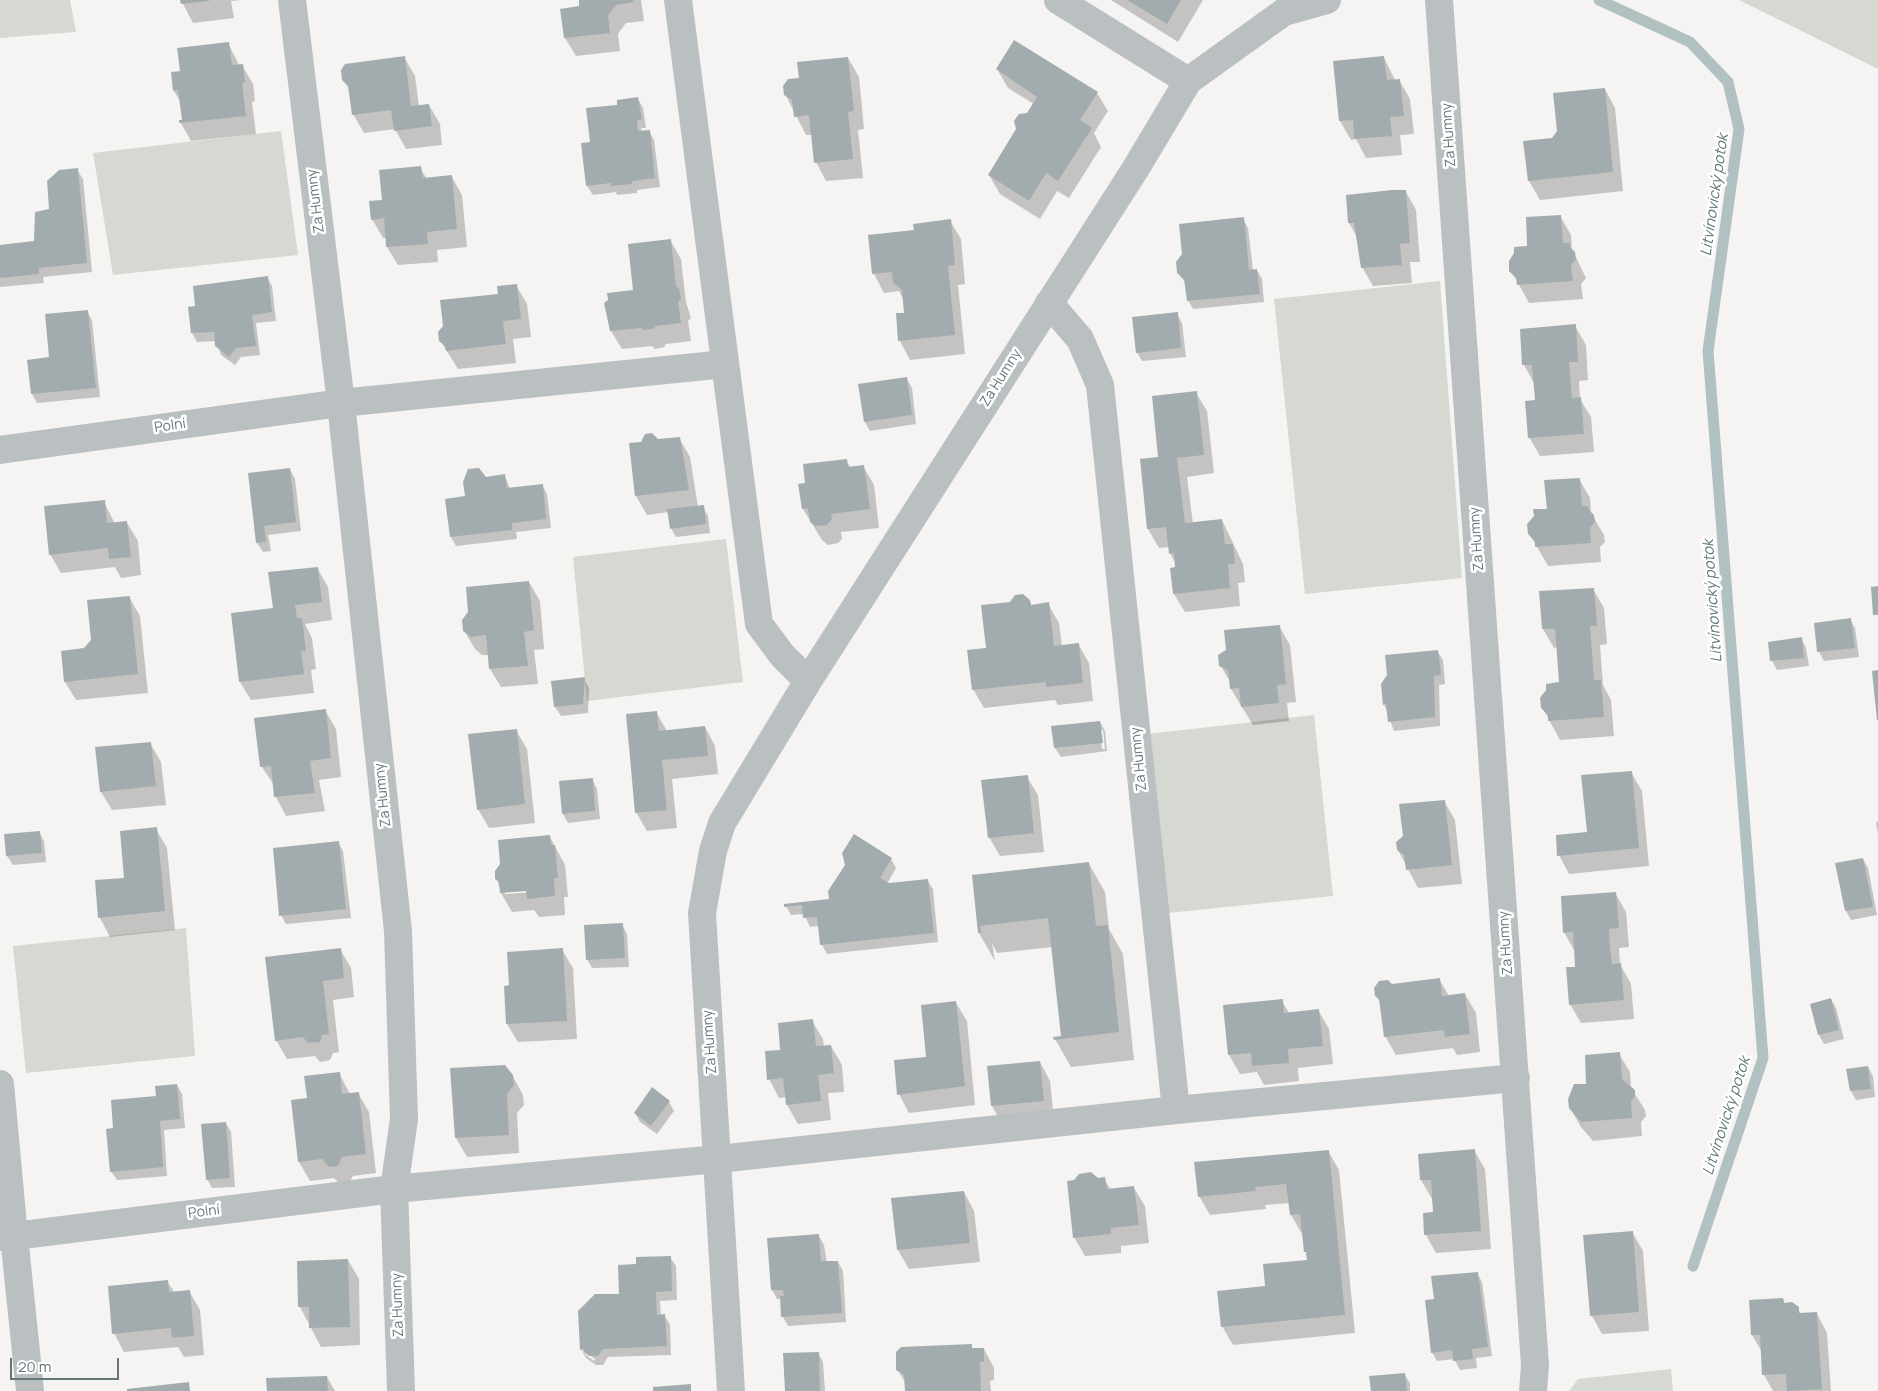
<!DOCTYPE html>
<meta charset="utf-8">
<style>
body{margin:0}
#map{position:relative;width:1878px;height:1391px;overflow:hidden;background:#f5f4f2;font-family:Manrope,sans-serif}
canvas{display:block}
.scale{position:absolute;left:10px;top:1358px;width:109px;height:22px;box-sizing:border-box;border:2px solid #63767a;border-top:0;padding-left:6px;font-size:15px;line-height:18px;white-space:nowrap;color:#63767a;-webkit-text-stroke:4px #fff;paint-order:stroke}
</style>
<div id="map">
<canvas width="1878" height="1391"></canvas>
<div class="scale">20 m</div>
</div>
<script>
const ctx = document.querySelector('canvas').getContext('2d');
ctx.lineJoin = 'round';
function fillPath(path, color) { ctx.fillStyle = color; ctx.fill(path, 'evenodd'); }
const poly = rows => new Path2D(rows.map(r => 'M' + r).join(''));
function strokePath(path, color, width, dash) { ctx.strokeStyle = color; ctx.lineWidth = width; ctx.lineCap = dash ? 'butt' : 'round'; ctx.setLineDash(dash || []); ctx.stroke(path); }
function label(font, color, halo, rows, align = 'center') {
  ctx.font = font + ' Manrope,sans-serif'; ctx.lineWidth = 5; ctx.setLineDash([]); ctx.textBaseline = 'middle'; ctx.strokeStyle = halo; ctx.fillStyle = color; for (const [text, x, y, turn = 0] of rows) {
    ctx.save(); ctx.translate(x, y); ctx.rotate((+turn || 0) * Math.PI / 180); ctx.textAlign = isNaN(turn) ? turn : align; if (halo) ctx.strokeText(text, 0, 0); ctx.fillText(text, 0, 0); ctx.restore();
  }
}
fillPath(poly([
 [0,0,70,0,76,32,0,38],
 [1739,0,1878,0,1878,69],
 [281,131,298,255,113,275,93,153],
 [1440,281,1462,578,1305,594,1274,299],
 [726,539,743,682,587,701,573,557],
 [1314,715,1333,896,1168,913,1148,734],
 [186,928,195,1056,26,1073,13,946],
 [1671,1369,1673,1391,1569,1391,1578,1379]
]), '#d6d9d1');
fillPath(poly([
 [181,0,241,0,231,1,234,18,193,23],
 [580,0,641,0,644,21,626,23,618,34,620,51,576,56,565,38,580,8],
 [1111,0,1203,0,1178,42],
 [228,43,239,65,242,65,253,84,255,101,252,102,256,134,191,141,181,123,183,121,181,103,174,91,181,72],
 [404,57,415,76,419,106,429,105,440,124,442,145,406,149,395,129,364,133,353,114,350,91,344,80],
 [848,58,859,77,864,129,858,130,863,178,826,181,816,162,813,135,806,135,785,94,800,79],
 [1384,58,1395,80,1399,80,1410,99,1414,134,1400,135,1402,155,1366,158,1356,139,1351,140,1340,121,1335,63],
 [997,69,1097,93,1108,111,1094,133,1101,147,1069,198,1057,191,1040,219,1000,194,989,175,1034,104,1008,88],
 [1605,89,1615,108,1623,191,1540,200,1529,181,1524,142,1552,139],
 [638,99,643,108,646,128,641,128,642,132,649,131,654,140,660,187,637,190,637,193,617,195,616,192,593,195,587,186,592,143],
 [420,168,427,179,452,177,462,195,467,247,437,250,438,262,398,265,387,247,387,238,383,238,372,219,383,201],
 [77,170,83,179,92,272,43,277,44,283,0,287,0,246,36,242,51,210],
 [1406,192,1416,210,1420,262,1410,262,1412,283,1373,286,1362,267,1357,237,1349,223],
 [1560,216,1571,235,1572,249,1586,278,1581,284,1583,299,1529,303,1511,270,1529,247],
 [1243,219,1248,228,1253,270,1257,270,1262,279,1264,302,1193,309,1188,300,1186,284,1178,273],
 [950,221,961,239,965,284,958,285,965,354,910,360,900,341,897,315,906,314,904,301,899,291,884,293,874,274,870,236,915,232],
 [670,240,681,259,686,302,691,318,688,321,691,341,666,344,664,347,655,349,652,346,622,349,611,331],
 [267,277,272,286,276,321,256,323,260,355,241,357,235,365,221,355,216,341,197,342,192,333,190,308],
 [516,285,527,304,531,337,513,339,516,363,458,369,440,340,499,295],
 [87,311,92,320,100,397,37,403,32,394,29,361,50,358],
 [1177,314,1182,323,1186,357,1142,361,1137,352],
 [1575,326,1586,345,1588,380,1579,381,1580,399,1591,417,1594,452,1540,456,1529,437,1537,402,1534,383,1524,365],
 [907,379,912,388,916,424,870,431,865,422],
 [1196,393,1207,411,1214,473,1187,477,1193,524,1222,520,1243,564,1245,582,1238,583,1240,606,1185,612,1174,594,1176,565,1170,553,1169,547,1159,548,1148,529,1141,460,1159,458],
 [679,438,690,457,698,507,703,507,708,516,710,533,676,537,671,528,669,512,647,515,636,496,630,444],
 [846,460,851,468,863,466,874,485,879,528,841,532,842,539,838,543,828,545,822,540,803,509,806,484],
 [290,470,295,479,301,531,268,535,271,551,263,552,257,543,249,474],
 [505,476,510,489,542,485,547,494,551,528,516,532,517,539,456,546,451,537,466,498,485,478],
 [1579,479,1590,498,1591,513,1604,535,1605,542,1600,547,1601,562,1548,566,1529,533,1548,510],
 [104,502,115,524,127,523,138,541,141,575,121,578,115,567,61,573,50,554],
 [317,568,328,587,332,620,305,624,312,638,316,669,311,670,314,693,251,700,240,682,274,609],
 [529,582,540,601,544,649,534,650,538,684,501,687,490,669,489,655,482,655,475,649,464,630],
 [1593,589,1604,608,1607,644,1600,645,1603,685,1611,700,1614,736,1560,740,1542,707,1561,684,1558,647,1554,648,1543,629],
 [129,597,140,616,148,693,76,700,65,682,84,649],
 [1029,601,1032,606,1048,604,1059,623,1062,646,1078,644,1089,663,1093,701,1058,705,1055,700,984,708,973,689],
 [1850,619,1855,628,1859,657,1824,661,1819,652,1815,624],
 [1279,626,1290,645,1296,702,1287,703,1289,721,1253,725,1231,689,1231,683,1220,665],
 [1801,638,1806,648,1809,666,1777,670,1772,661],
 [1437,651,1443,660,1445,684,1439,685,1440,726,1394,731,1384,704],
 [584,679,589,688,588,713,561,716,555,707,553,682],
 [325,710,336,729,341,777,319,780,325,811,286,816,276,797,274,785,262,767],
 [656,712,667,731,705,727,715,746,718,774,672,779,677,828,647,831,636,812],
 [1100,722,1105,731,1107,751,1061,757,1055,748,1053,728],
 [1100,730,1103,730,1105,749,1102,749],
 [516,730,527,749,535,823,489,828,478,809],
 [150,743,161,762,166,805,112,810,101,792],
 [1631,772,1642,791,1649,866,1569,874,1559,855,1589,833],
 [1027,777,1038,795,1044,852,1000,856,989,837],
 [592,779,597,789,600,819,568,823,563,814],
 [1444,801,1455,820,1462,884,1418,888,1398,850],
 [1878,821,1878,834,1876,823],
 [156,829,167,848,175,930,110,937,100,918,96,881,125,879],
 [39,832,44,841,46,862,13,865,7,856,5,836],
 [550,837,565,865,568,897,564,897,565,915,539,917,534,910,512,912,501,893,497,879],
 [533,889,533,892,505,894,505,892],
 [338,842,343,851,351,918,286,924,281,915],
 [891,859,896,868,887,884,927,880,933,889,938,942,827,954,822,945,819,926,810,927,804,914,791,915,786,906,831,900,846,865],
 [1863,859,1868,868,1877,915,1851,920,1846,911,1837,864],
 [1089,864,1105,892,1109,929,1123,954,1134,1060,1071,1067,1055,1039,1062,1037,1053,947,997,953,992,943,995,961,979,933,973,877],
 [1615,893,1626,912,1629,947,1619,948,1620,964,1631,984,1634,1019,1581,1023,1570,1004,1577,968,1575,952,1564,932],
 [622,925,627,934,629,967,592,968,587,959],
 [340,949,351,968,354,997,333,1000,339,1052,333,1053,330,1060,320,1062,315,1056,287,1059,276,1040],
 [562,950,573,968,577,1039,518,1042,507,1024],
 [1439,979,1449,996,1465,994,1476,1013,1480,1052,1457,1055,1453,1048,1396,1055,1385,1036,1381,1004,1376,995,1392,985],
 [1831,999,1836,1008,1844,1039,1824,1044,1819,1035,1811,1004],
 [1282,1001,1289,1013,1318,1010,1329,1029,1333,1064,1298,1068,1299,1081,1264,1085,1257,1072,1240,1074,1229,1055,1224,1006],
 [956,1003,967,1021,975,1105,909,1113,899,1094,927,1058],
 [812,1021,823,1039,824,1047,831,1046,842,1065,844,1092,828,1093,831,1120,798,1124,787,1105,786,1097,779,1098,769,1079,781,1051],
 [1619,1054,1630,1072,1631,1088,1645,1110,1646,1116,1641,1122,1642,1136,1593,1141,1581,1127,1570,1108,1588,1085],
 [1040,1062,1050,1081,1054,1120,1003,1125,992,1106,989,1067],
 [1868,1067,1873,1076,1875,1097,1856,1100,1851,1091],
 [339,1073,350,1094,358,1093,369,1112,376,1173,353,1176,348,1185,341,1185,334,1178,310,1181,299,1162,292,1101,308,1099],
 [512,1075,523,1095,524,1105,517,1113,519,1153,467,1157,456,1138],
 [177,1085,182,1094,185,1128,164,1130,167,1176,117,1180,111,1171,115,1129],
 [669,1102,674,1111,657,1134,640,1122,635,1113],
 [226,1123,231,1132,235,1187,212,1188,207,1179],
 [1474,1150,1485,1169,1491,1249,1436,1253,1426,1235,1434,1213,1432,1199,1421,1180],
 [1328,1151,1339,1170,1355,1333,1233,1345,1222,1326,1267,1288,1308,1261,1302,1234,1291,1215,1290,1203,1265,1205,1266,1209,1210,1215,1199,1196],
 [1098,1179,1104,1179,1111,1190,1134,1188,1145,1206,1149,1243,1121,1246,1121,1253,1085,1256,1074,1237],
 [964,1192,974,1211,980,1262,909,1269,898,1250,893,1199],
 [1632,1232,1643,1251,1649,1331,1602,1334,1592,1316],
 [819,1236,824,1245,827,1263,838,1262,843,1271,846,1322,788,1326,783,1317,781,1299,777,1299,772,1290],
 [670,1257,676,1266,677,1300,660,1301,661,1316,665,1316,670,1325,671,1355,608,1357,603,1365,596,1365,586,1358,581,1349,620,1295,638,1265],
 [583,1350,595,1359,594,1361,586,1355],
 [348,1260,359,1279,360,1345,321,1347,300,1307],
 [1477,1273,1482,1282,1492,1356,1476,1358,1477,1368,1460,1370,1454,1359,1437,1361,1432,1352,1435,1300],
 [167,1281,174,1292,189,1291,200,1310,204,1355,184,1357,178,1347,124,1352,114,1333],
 [1783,1299,1785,1304,1798,1308,1801,1315,1817,1314,1827,1333,1831,1391,1773,1391,1764,1375,1762,1352,1752,1335],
 [971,1346,973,1350,984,1349,994,1368,994,1380,990,1381,991,1391,906,1391,906,1384,898,1370],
 [818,1353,823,1362,825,1391,786,1391],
 [1404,1374,1410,1383,1410,1391,1372,1391],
 [327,1377,335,1391,268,1391]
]), '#0003');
strokePath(poly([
 [1599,0,1690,42,1728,82,1739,129,1708,351,1763,1058,1693,1266]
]), '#b1c1c1', 11);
fillPath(poly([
 [180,0,209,0,209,1,181,4],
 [579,0,633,0,634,2,616,5,608,15,610,33,564,38,560,9,579,6],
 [1127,0,1181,0,1167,24],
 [1014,40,1098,92,1080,120,1092,128,1058,181,1046,173,1029,201,988,175,1016,129,1014,121,1019,114,1027,113,1037,97,996,69],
 [229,42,232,65,243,64,245,83,242,83,246,116,179,123,179,120,182,120,178,90,173,91,171,72,180,71,177,48],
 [405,56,411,106,429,104,432,126,394,131,391,110,352,115,348,86,342,80,341,70,345,64],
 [1384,56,1387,80,1400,79,1404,116,1390,117,1392,136,1354,139,1353,120,1339,121,1333,61],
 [848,57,854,111,848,112,853,159,814,163,809,115,794,117,792,100,784,95,783,86,788,79,799,78,797,62],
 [1605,88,1613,172,1528,181,1523,141,1552,138,1557,131,1553,93],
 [638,97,642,119,637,120,638,131,650,130,655,178,632,181,632,184,611,186,611,183,586,186,581,143,590,142,586,108,617,105,617,100],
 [421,166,423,178,452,175,457,229,427,232,428,244,386,247,384,218,371,220,369,201,382,200,379,170],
 [78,168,87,263,39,268,39,274,0,278,0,245,34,241,35,212,49,209,47,181,59,170],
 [1392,190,1406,190,1410,243,1400,244,1402,265,1361,268,1354,223,1348,223,1346,195],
 [1561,215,1563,243,1570,243,1570,247,1575,252,1576,259,1571,265,1573,281,1517,285,1516,278,1509,271,1509,261,1514,253,1514,247,1527,246,1526,217],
 [1244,217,1249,270,1257,269,1260,294,1187,301,1184,279,1177,273,1176,262,1182,254,1179,224],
 [951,219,955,265,948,266,955,335,898,341,896,313,904,313,902,290,893,283,892,272,872,274,868,235,914,230,913,224],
 [671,239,676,286,679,288,681,299,678,302,681,323,656,326,653,329,643,330,641,328,610,331,604,303,608,300,607,293,633,290,628,244],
 [268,276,272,312,252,315,256,346,236,348,229,357,215,346,214,332,191,333,188,307,195,306,193,286],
 [517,284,521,319,503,321,506,344,446,351,445,346,439,341,438,332,443,326,440,300,498,294,497,286],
 [88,310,96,388,31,394,27,360,49,357,45,314],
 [1178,312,1181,348,1136,353,1132,317],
 [1576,324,1578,362,1569,362,1572,398,1581,397,1584,434,1528,438,1525,401,1535,400,1532,365,1522,365,1520,329],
 [907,377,912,415,864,422,858,384],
 [1197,391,1204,455,1177,458,1185,523,1222,519,1225,544,1233,544,1235,564,1228,564,1230,588,1173,594,1170,568,1175,567,1174,553,1169,554,1166,527,1147,529,1140,459,1158,457,1152,396],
 [652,433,658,439,680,437,689,490,635,496,629,443,641,442,645,434],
 [847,459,848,467,864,465,870,509,831,514,832,519,827,525,816,526,810,522,808,508,802,509,798,484,805,483,803,464],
 [290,468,296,522,264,526,266,542,256,543,248,473],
 [479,468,486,477,505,474,507,488,543,484,546,519,512,523,512,530,450,537,445,499,465,496,463,482,468,469],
 [1580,478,1582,506,1588,506,1589,510,1594,515,1595,522,1590,528,1591,543,1535,547,1535,541,1528,534,1527,524,1534,516,1533,509,1547,509,1544,480],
 [105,500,107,523,127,521,131,557,109,559,108,548,49,555,44,506],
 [704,505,706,524,670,529,667,509],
 [318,567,322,602,295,605,297,618,302,618,306,651,301,651,304,674,239,682,231,613,273,608,268,572],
 [529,581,534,630,524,632,528,666,489,669,486,635,471,637,463,631,462,620,468,612,466,587],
 [1878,586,1878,615,1873,615,1871,587],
 [1594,588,1597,626,1590,626,1594,680,1601,680,1604,717,1548,721,1548,715,1541,708,1540,698,1546,690,1546,684,1559,682,1555,629,1542,629,1539,591],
 [1023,594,1030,600,1031,605,1049,602,1054,646,1079,643,1083,683,1046,687,1046,682,972,690,967,650,986,648,981,605,1010,602,1015,595],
 [130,596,138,674,64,682,61,651,84,648,91,640,87,600],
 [1851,618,1855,648,1817,652,1814,623],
 [1280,625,1286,684,1277,685,1279,703,1241,707,1239,688,1230,689,1228,670,1219,666,1218,655,1226,650,1224,630],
 [1802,637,1804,658,1770,661,1768,642],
 [1438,650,1441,675,1434,676,1435,717,1388,722,1386,704,1383,705,1381,684,1387,675,1385,655],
 [1878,670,1878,720,1877,720,1872,671],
 [585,677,583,704,554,707,551,681],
 [326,709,331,758,310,761,315,793,274,797,271,766,260,767,254,718],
 [657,711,659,731,705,726,708,756,662,760,667,810,635,813,626,714],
 [1100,721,1103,743,1054,748,1051,726],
 [517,729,525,804,477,810,468,734],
 [151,742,156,786,100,792,95,747],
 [1632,771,1639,848,1557,856,1556,835,1587,832,1581,775],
 [1028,775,1034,833,988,838,981,780],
 [593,778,595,811,562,814,559,781],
 [1445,800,1452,865,1406,870,1404,855,1397,850,1396,842,1403,836,1399,804],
 [157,827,165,911,98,918,95,880,124,878,120,831],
 [40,831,42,853,6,856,4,834],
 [854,834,892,858,880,878,889,883,928,879,934,933,820,945,817,917,803,918,802,905,784,907,784,904,829,899,828,891,845,865,842,853],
 [550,835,551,845,555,845,558,878,554,878,555,896,527,899,526,891,500,893,499,882,495,879,495,871,500,864,498,840],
 [339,841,346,909,279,916,273,848],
 [1863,858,1873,907,1845,911,1835,863],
 [1089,862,1096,926,1108,925,1119,1032,1054,1040,1053,1037,1061,1036,1048,918,980,926,981,933,978,933,972,875],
 [1616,892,1619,928,1609,929,1610,947,1612,964,1621,963,1624,1000,1569,1005,1566,967,1575,967,1573,932,1563,933,1561,896],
 [623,923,625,958,586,960,584,925],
 [341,948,344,978,323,981,329,1034,322,1035,320,1042,308,1043,303,1037,275,1041,265,957],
 [563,948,567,1021,506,1024,504,986,509,985,507,952],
 [1440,978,1442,996,1465,993,1470,1034,1445,1037,1444,1030,1384,1037,1379,999,1375,996,1374,988,1379,981,1388,980,1392,984],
 [1831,998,1839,1030,1818,1035,1810,1004],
 [1283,999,1284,1013,1319,1009,1323,1046,1288,1049,1289,1063,1252,1066,1251,1053,1228,1055,1223,1005],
 [956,1001,965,1086,897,1095,894,1060,926,1057,921,1005],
 [813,1019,816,1046,831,1045,834,1073,818,1075,821,1101,786,1105,783,1078,767,1080,765,1051,780,1050,778,1023],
 [1620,1052,1622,1079,1635,1090,1635,1096,1631,1102,1632,1118,1581,1122,1569,1108,1568,1099,1574,1084,1586,1084,1585,1055],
 [1040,1061,1044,1101,991,1106,987,1066],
 [505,1065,513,1075,514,1085,507,1094,509,1135,455,1138,450,1068],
 [1868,1066,1871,1089,1850,1091,1846,1069],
 [340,1072,342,1094,359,1092,366,1154,342,1157,338,1166,329,1167,322,1159,298,1162,291,1100,307,1098,304,1076],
 [177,1084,180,1119,160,1121,163,1167,110,1172,106,1129,113,1128,111,1100,156,1096,155,1086],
 [652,1087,670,1101,651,1126,634,1113],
 [226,1122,230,1178,206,1180,201,1124],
 [1475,1149,1481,1231,1424,1235,1423,1213,1433,1212,1431,1180,1420,1180,1418,1154],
 [1329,1150,1345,1315,1221,1327,1217,1291,1265,1286,1263,1264,1307,1260,1306,1252,1304,1252,1300,1214,1290,1215,1286,1184,1255,1187,1256,1191,1198,1197,1194,1162],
 [1091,1172,1098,1178,1105,1177,1107,1189,1134,1186,1139,1225,1111,1228,1111,1234,1073,1238,1067,1181,1074,1180,1079,1174],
 [964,1191,970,1243,897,1250,891,1198],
 [1633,1231,1639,1312,1590,1316,1583,1235],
 [819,1234,821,1261,838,1261,842,1313,781,1317,780,1296,784,1296,783,1290,771,1290,767,1238],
 [671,1256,672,1291,656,1292,657,1315,665,1314,667,1346,603,1349,598,1356,589,1356,584,1352,584,1349,580,1350,578,1311,595,1294,619,1294,618,1265,636,1264,636,1257],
 [348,1259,350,1327,309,1328,309,1307,298,1307,297,1261],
 [1478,1272,1488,1347,1472,1349,1473,1359,1453,1361,1452,1350,1431,1353,1425,1300,1434,1299,1431,1276],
 [168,1280,169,1292,190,1290,194,1336,172,1338,171,1328,112,1334,108,1286],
 [1783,1298,1784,1303,1792,1302,1799,1307,1799,1313,1817,1312,1822,1389,1787,1391,1786,1374,1762,1375,1760,1335,1751,1335,1749,1300],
 [972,1344,972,1348,984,1348,984,1362,980,1362,981,1391,905,1391,904,1375,896,1370,896,1352,901,1347],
 [819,1352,820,1391,785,1391,783,1353],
 [1405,1373,1407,1391,1371,1391,1369,1376],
 [327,1376,328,1391,267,1391,266,1378],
 [189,1382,190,1391,127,1391,127,1389],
 [691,1384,691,1391,653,1391,653,1387]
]), '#a2acae');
strokePath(poly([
 [292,0,341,403,398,931,404,1119,394,1189,401,1391],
 [678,0,759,624,782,655,808,681],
 [1058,0,1188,81],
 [1439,0,1535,1365,1533,1391],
 [1049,303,1080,339,1100,385,1176,1110],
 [0,450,341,403,725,364],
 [0,1084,14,1236,394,1189,718,1159,1176,1110,1516,1078],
 [0,1237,14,1236,30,1391],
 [731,1391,702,913,713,851,722,823,808,681,1136,168,1188,81,1284,12,1327,0]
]), '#bac0c1', 28);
label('14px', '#63767a', '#fff', [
 ["Za Humny",1449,135,-94],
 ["Za Humny",316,201,-97],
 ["Za Humny",1001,378,-58],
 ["Polní",170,426,-8],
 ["Za Humny",1477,539,-94],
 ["Za Humny",1139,759,-96],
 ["Za Humny",383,795,-96],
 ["Za Humny",1506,943,-94],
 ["Za Humny",710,1042,-94],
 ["Polní",204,1212,-7],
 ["Za Humny",398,1305,-92]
]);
label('italic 15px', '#5e7676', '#fff', [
 ["Litvínovický potok",1715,195,-82],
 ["Litvínovický potok",1713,601,-94],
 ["Litvínovický potok",1727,1116,-72]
]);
</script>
